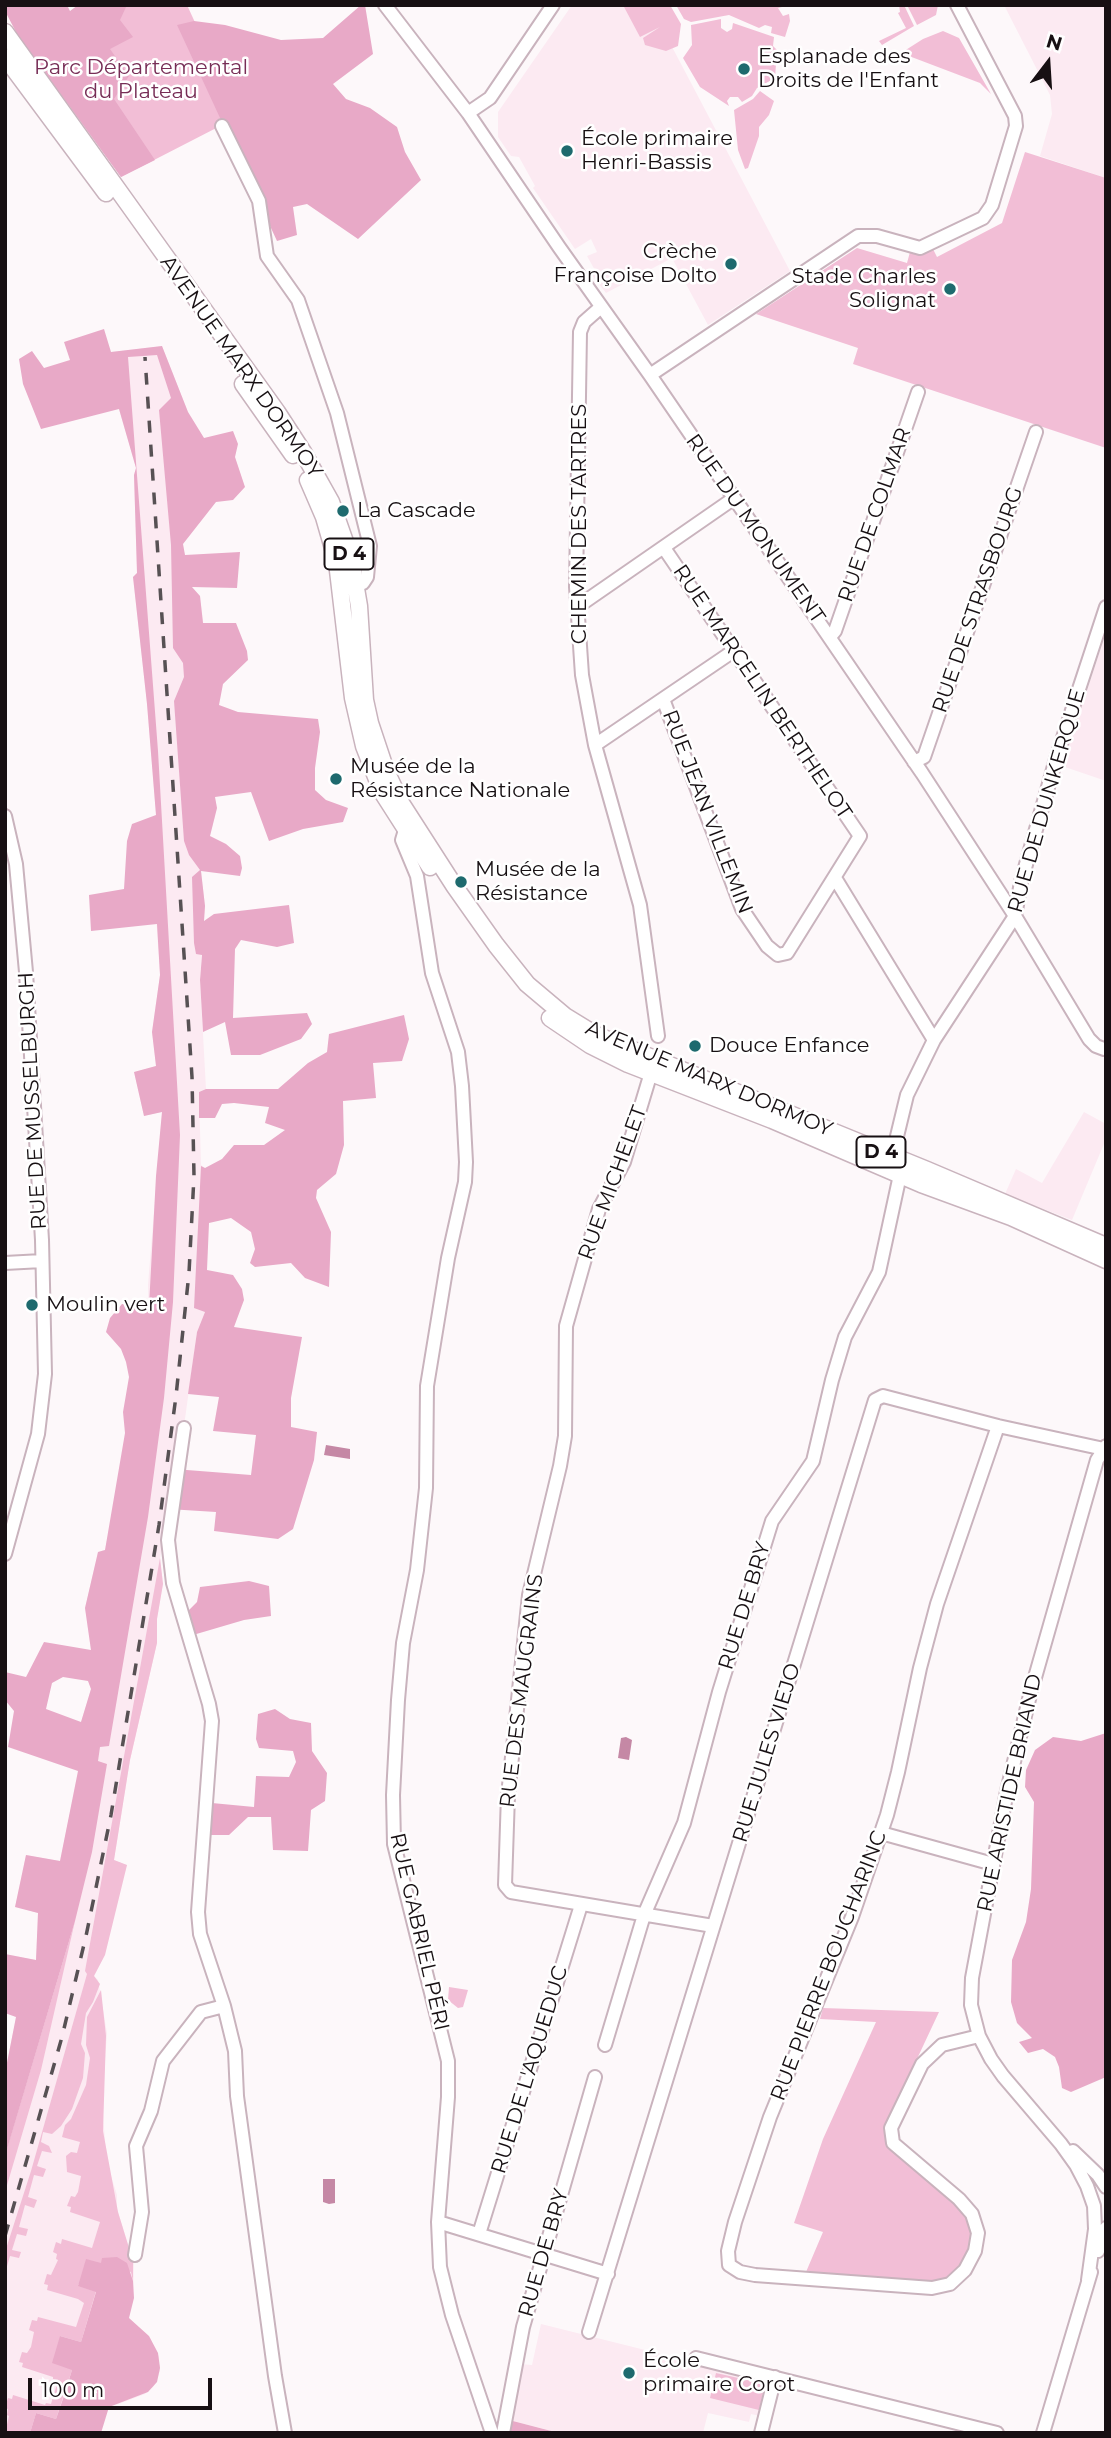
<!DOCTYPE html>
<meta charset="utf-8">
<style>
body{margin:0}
#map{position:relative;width:1111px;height:2438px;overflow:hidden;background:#fdf8fa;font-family:Montserrat,sans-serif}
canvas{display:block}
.frame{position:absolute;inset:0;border:7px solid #171013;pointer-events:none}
.north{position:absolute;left:1013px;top:28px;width:70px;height:70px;-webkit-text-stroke:5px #fff;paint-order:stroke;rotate:17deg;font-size:19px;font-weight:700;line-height:28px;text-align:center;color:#171013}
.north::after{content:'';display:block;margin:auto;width:24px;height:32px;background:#171013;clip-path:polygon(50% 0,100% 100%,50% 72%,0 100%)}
.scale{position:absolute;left:28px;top:2378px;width:184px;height:32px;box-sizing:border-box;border:4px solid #171013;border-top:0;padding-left:9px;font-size:21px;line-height:24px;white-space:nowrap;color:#171013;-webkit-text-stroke:5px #fff;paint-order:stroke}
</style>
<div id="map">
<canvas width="1111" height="2438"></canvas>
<div class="frame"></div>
<div class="north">N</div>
<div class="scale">100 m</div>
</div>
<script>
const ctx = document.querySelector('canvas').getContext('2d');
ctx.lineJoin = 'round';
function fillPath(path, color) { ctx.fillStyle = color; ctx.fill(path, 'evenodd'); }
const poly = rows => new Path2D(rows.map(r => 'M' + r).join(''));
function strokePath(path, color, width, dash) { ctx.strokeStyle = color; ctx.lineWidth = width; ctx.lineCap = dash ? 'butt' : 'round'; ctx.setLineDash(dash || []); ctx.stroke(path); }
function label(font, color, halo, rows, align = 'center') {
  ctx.font = font + ' Montserrat,sans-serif'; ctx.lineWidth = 5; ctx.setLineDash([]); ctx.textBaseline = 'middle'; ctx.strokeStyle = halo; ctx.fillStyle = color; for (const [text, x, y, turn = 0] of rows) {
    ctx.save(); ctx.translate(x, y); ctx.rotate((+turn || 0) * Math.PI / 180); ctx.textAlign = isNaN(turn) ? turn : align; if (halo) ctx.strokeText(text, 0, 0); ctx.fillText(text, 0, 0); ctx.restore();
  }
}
fillPath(poly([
 [572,5,650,5,790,271,708,325,672,258,606,293,592,275,596,272,587,256,597,252,591,239,575,249,533,188,535,186,519,157,511,156,498,137,498,112],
 [1004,5,1106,5,1106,178,1040,156,1052,114,1050,95],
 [162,346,188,412,204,438,173,495,191,587,200,596,205,637,202,737,217,808,201,871,205,906,200,980,206,1089,199,1092,201,1165,205,1168,210,1182,205,1312,197,1332,184,1426,180,1429,160,1558,163,1584,157,1619,157,1643,130,1760,114,1860,127,1865,94,1976,98,1980,107,2033,102,2104,107,2163,117,2195,117,2209,134,2263,133,2298,128,2318,150,2338,159,2357,160,2371,154,2386,145,2394,108,2408,100,2433,5,2433,5,2073,16,2017,5,2013,5,1954,36,1960,38,1913,15,1907,26,1855,60,1861,81,1760,81,1722,91,1689,88,1680,92,1658,85,1608,98,1552,105,1550,149,1335,148,1285,162,1112,144,1116,134,1072,156,1066,152,1032,160,975,153,871,158,840,147,704,133,577,137,573,134,475,136,468,119,409,111,352],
 [1106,633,1106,781,1062,766],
 [1084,1112,1106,1124,1106,1139,1072,1220,1005,1194,1016,1169,1042,1183],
 [541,2324,769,2381,760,2416,751,2414,749,2422,708,2413,703,2433,559,2433,509,2420,520,2364,532,2365]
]), '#fceaf2');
fillPath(poly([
 [85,5,187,5,222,81,226,123,121,177,17,34],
 [623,5,670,5,681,24,678,46,666,51,645,45,643,38,660,27,640,37],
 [676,5,781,5,782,7,778,8,783,16,789,14,790,21,785,37,771,33,772,27,765,25,759,28,729,15,691,22,684,19],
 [899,5,904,5,914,26,882,45,879,41,906,28,898,13,900,12],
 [907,5,938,5,936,15,917,25],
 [721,19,721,28,727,32,732,29,733,23,774,37,773,46,777,50,775,78,757,88,752,96,742,102,738,97,730,97,727,101,729,106,700,87,683,58,692,45,691,25],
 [943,31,959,38,991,94,980,83,901,53,923,39],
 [760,91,774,101,769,115,759,127,759,136,748,168,745,169,738,150,734,110,753,99],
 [1025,152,1106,178,1106,448,853,364,858,348,756,314,857,248,907,263,910,252,921,253,933,249,937,257,1002,223],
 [160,1558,163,1584,157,1619,157,1643,130,1760,114,1860,127,1865,105,1955,94,1976,100,1984,93,2002,86,2013,81,2044,85,2053,83,2078,72,2109,61,2126,52,2134,43,2132,41,2142,49,2146,52,2153,42,2151,37,2166,46,2169,43,2177,34,2175,28,2197,37,2200,34,2208,25,2205,19,2227,28,2229,26,2236,17,2234,12,2250,21,2252,19,2258,10,2256,5,2273,5,2252,31,2171,87,1974,85,1971],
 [75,1921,41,2070,5,2192,5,2155],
 [449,1987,468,1990,463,2007,458,2008,448,2000],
 [101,1990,106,2036,103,2131,118,2212,133,2261,133,2281,131,2272,101,2263,78,2285,96,2291,81,2342,60,2336,72,2370,56,2419,36,2413,30,2433,5,2433,9,2416,7,2415,8,2409,5,2408,8,2398,12,2399,13,2395,45,2405,46,2403,51,2404,58,2381,53,2379,53,2377,22,2367,23,2363,19,2362,22,2352,27,2353,31,2347,34,2332,29,2330,32,2320,37,2321,38,2317,76,2327,84,2303,78,2299,47,2290,48,2285,44,2284,47,2274,51,2275,58,2260,56,2259,57,2254,53,2252,56,2242,61,2244,62,2239,92,2248,100,2222,70,2212,71,2207,67,2206,71,2196,75,2197,78,2192,81,2176,67,2172,66,2156,71,2152,77,2153,80,2142,62,2137,65,2125,71,2119,86,2085,90,2058,86,2045,87,2017],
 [823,2008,939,2012,886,2125,885,2137,891,2149,948,2196,970,2218,974,2243,964,2264,948,2278,928,2282,806,2272,823,2232,794,2223,823,2139,876,2022,820,2019],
 [716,2373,765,2384,759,2410,710,2398]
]), '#f2bed6');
fillPath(poly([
 [5,5,67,5,70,11,78,5,127,5,120,20,133,37,110,49,129,76,114,99,155,160,121,177,17,34,5,11],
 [361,5,365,5,373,54,333,84,346,99,370,108,397,127,405,152,421,180,358,239,307,204,293,207,297,235,277,241,177,25,194,21,225,25,281,40,323,38],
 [104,329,111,352,162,346,188,412,204,438,233,431,238,444,235,457,245,487,233,500,216,502,183,544,185,555,240,552,237,588,192,587,200,596,203,623,236,623,247,651,248,660,223,684,219,705,238,712,318,719,320,732,315,768,315,790,326,800,348,808,343,822,303,829,269,841,251,792,215,797,217,808,210,836,226,844,240,856,242,868,240,876,201,871,205,906,204,921,214,914,289,905,294,943,277,947,241,940,235,949,233,1018,307,1013,312,1024,301,1039,260,1055,231,1055,225,1022,203,1032,200,980,202,955,196,954,194,943,192,877,200,870,189,855,184,841,174,701,184,677,183,663,173,648,171,545,159,410,171,398,157,355,128,357,158,751,180,1135,173,1302,164,1398,148,1517,109,1746,100,1747,98,1761,107,1764,92,1852,75,1921,5,2156,5,2073,16,2017,5,2013,5,1954,36,1960,38,1913,15,1907,26,1855,60,1861,78,1771,8,1747,14,1711,5,1700,5,1672,26,1677,44,1642,91,1650,85,1608,98,1552,105,1550,125,1433,123,1412,129,1377,126,1362,121,1349,106,1332,110,1318,122,1304,149,1306,156,1176,162,1112,144,1116,134,1072,156,1066,152,1032,160,975,157,924,91,931,89,895,124,889,127,841,132,824,156,815,147,704,133,577,137,573,134,475,136,468,119,409,41,429,23,384,19,359,32,351,44,368,70,360,64,342],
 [63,1677,88,1681,91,1689,81,1722,46,1709,52,1683],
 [404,1015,409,1039,402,1061,373,1063,376,1098,343,1101,344,1145,336,1174,317,1190,316,1198,331,1232,329,1287,305,1278,291,1263,255,1267,250,1263,255,1249,251,1232,231,1218,209,1223,207,1270,233,1275,242,1289,244,1300,234,1327,302,1337,291,1398,291,1427,317,1432,314,1460,293,1529,278,1539,214,1531,216,1512,168,1509,174,1469,251,1475,256,1435,213,1431,219,1397,188,1394,197,1332,205,1312,194,1308,201,1166,205,1168,222,1159,234,1145,264,1145,285,1130,265,1123,269,1107,234,1103,222,1104,215,1118,199,1118,199,1092,206,1089,278,1089,308,1063,327,1052,329,1034],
 [249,1581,269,1586,271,1616,244,1620,193,1635,188,1619,188,1611,197,1602,200,1587],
 [275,1709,290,1719,311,1723,312,1751,327,1773,325,1801,311,1810,308,1851,273,1850,271,1817,248,1817,229,1835,211,1835,212,1803,254,1807,256,1776,289,1777,296,1762,293,1751,259,1748,256,1739,258,1714],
 [1106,1733,1106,2077,1071,2092,1062,2088,1059,2067,1055,2057,1043,2049,1028,2053,1019,2042,1032,2038,1017,2023,1011,2002,1012,1960,1026,1922,1031,1889,1034,1802,1025,1787,1026,1770,1035,1750,1053,1737,1081,1741],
 [117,2257,127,2263,133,2281,134,2298,129,2318,149,2336,158,2353,160,2368,157,2382,148,2392,109,2407,101,2433,30,2433,36,2413,56,2419,64,2396,72,2370,52,2363,60,2336,81,2342,96,2292,78,2286,86,2259,101,2263,102,2258],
 [509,2420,559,2433,507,2433]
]), '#e8a9c7');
fillPath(poly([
 [326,1445,350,1449,350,1459,324,1455],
 [626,1737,632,1740,629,1760,618,1758,621,1738],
 [323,2179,335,2179,335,2203,329,2204,323,2202]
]), '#c588a5');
const minor = poly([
 [385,5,468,113,559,247,650,375,922,773,1015,916,1089,1039,1096,1046,1104,1049],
 [468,113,490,98,553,5],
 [222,126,259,201,267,256,298,300,337,413,370,546,367,577,363,583,347,586],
 [601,307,584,322,580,332,576,587,582,675,595,745,640,905,658,1036],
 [650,375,858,236,877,236,920,248,983,218,992,205,1016,126,1015,116,957,5],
 [577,607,733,499],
 [830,637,835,631,918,392],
 [663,699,742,909,767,946,778,955,787,953,860,836,664,548],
 [595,745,735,650],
 [914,762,924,757,1036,432],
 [5,816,16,864,26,972,42,1240,45,1374,38,1434,5,1554],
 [411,825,405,830,402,840,417,876,432,973,458,1052,462,1086,466,1162,465,1182,448,1258,427,1386,426,1488,417,1570,403,1643,398,1700,393,1795,394,1844,448,2061,448,2097,438,2222,440,2267,452,2315,492,2433],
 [835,878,934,1040],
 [653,1066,624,1162,599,1209,566,1326,565,1436,560,1466,529,1595,508,1795,505,1885,511,1892,713,1926],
 [5,1263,42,1261],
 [184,1428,168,1540,173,1583,209,1704,212,1721,198,1912,200,1934,224,2006,235,2051,237,2096,275,2376,285,2433],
 [881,1833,993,1864],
 [979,2036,942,2045,922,2064,891,2128,893,2143,959,2199,972,2214,978,2233,975,2251,965,2270,950,2284,932,2288,755,2275,740,2272,729,2265,728,2251,735,2222,770,2117,852,1917,887,1815,898,1772,920,1668,937,1604,998,1426],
 [605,2045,644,1915,684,1823,719,1692,772,1521,813,1461,832,1380,845,1337,879,1272,900,1175,892,1157,907,1095,934,1040,1015,916,1021,882,1056,759,1106,607],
 [1073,2151,1098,2175,1106,2187],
 [438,2222,608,2274],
 [479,2234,581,1905],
 [1098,2251,1106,2228],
 [135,2255,142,2212,136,2146,151,2111,163,2061,201,2012,224,2006],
 [1088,2280,1095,2229,1094,2206,1087,2186,1076,2165,1061,2144,1003,2076,991,2059,979,2036,971,2005,972,1978,1007,1791,1030,1695,1097,1460,1106,1446],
 [589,2332,875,1400,883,1396,998,1426,1104,1449],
 [696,2358,997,2433],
 [503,2433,523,2327,595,2077],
 [761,2433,775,2377],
 [1043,2433,1091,2272]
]);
const major = poly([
 [5,32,277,412,303,452,331,502,351,559,359,606,365,700,370,723,386,771,401,803,455,887,496,945,527,984,565,1016,596,1035,927,1170,1106,1246],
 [5,57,106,193],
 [243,384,293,455],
 [308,480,324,517,337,562,353,698,364,746,382,792,430,867],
 [550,1018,590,1045,628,1064,772,1120,921,1184,1011,1217,1106,1260]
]);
strokePath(minor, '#c9b3bd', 16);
strokePath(major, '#c9b3bd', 19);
strokePath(minor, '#fff', 12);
strokePath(major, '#fff', 16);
strokePath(poly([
 [5,2236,62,2037,86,1936,111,1815,159,1525,176,1396,189,1273,194,1176,192,1077,145,357]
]), '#575154', 3.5, [12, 12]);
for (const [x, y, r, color] of [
 [744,69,7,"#1e6a6e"],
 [567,151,7,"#1e6a6e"],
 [731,264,7,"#1e6a6e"],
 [950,289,7,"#1e6a6e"],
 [343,511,7,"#1e6a6e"],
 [336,779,7,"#1e6a6e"],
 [461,882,7,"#1e6a6e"],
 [695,1046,7,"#1e6a6e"],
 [32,1305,7,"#1e6a6e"],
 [629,2373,7,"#1e6a6e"]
]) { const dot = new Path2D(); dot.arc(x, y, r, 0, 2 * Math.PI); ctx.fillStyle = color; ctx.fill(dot); strokePath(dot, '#fff', 2.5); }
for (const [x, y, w] of [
 [349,554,49],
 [881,1152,49]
]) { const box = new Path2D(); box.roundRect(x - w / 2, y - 15.5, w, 31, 5); ctx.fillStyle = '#fff'; ctx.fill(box); strokePath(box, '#171013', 2); }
label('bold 19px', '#171013', null, [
 ["D 4",349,554],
 ["D 4",881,1152]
]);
label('21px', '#171013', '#fff', [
 ["Esplanade des",758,57],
 ["Droits de l'Enfant",758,81],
 ["École primaire",581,139],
 ["Henri-Bassis",581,163],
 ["Crèche",717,252,"right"],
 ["Françoise Dolto",717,276,"right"],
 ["Stade Charles",936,277,"right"],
 ["Solignat",936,301,"right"],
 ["La Cascade",357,511],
 ["Musée de la",350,767],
 ["Résistance Nationale",350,791],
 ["Musée de la",475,870],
 ["Résistance",475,894],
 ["Douce Enfance",709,1046],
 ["Moulin vert",46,1305],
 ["École",643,2361],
 ["primaire Corot",643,2385]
], 'left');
label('21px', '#772d56', '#fff', [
 ["Parc Départemental",141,68],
 ["du Plateau",141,92]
]);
label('21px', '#171013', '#fff', [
 ["AVENUE MARX DORMOY",241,367,55],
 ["RUE DE COLMAR",875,515,-71],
 ["CHEMIN DES TARTRES",580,524,-90],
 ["RUE DU MONUMENT",755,529,55],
 ["RUE DE STRASBOURG",978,600,-71],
 ["RUE MARCELIN BERTHELOT",762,692,56],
 ["RUE DE DUNKERQUE",1047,801,-74],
 ["RUE JEAN VILLEMIN",707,812,69],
 ["AVENUE MARX DORMOY",709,1079,23],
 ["RUE DE MUSSELBURGH",33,1101,-93],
 ["RUE MICHELET",613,1183,-70],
 ["RUE DE BRY",745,1606,-73],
 ["RUE DES MAUGRAINS",522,1691,-83],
 ["RUE JULES VIEJO",767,1753,-73],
 ["RUE ARISTIDE BRIAND",1010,1793,-78],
 ["RUE GABRIEL PÉRI",419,1932,77],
 ["RUE PIERRE BOUCHARINC",829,1966,-69],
 ["RUE DE L'AQUEDUC",530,2070,-73],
 ["RUE DE BRY",544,2253,-74]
]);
</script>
